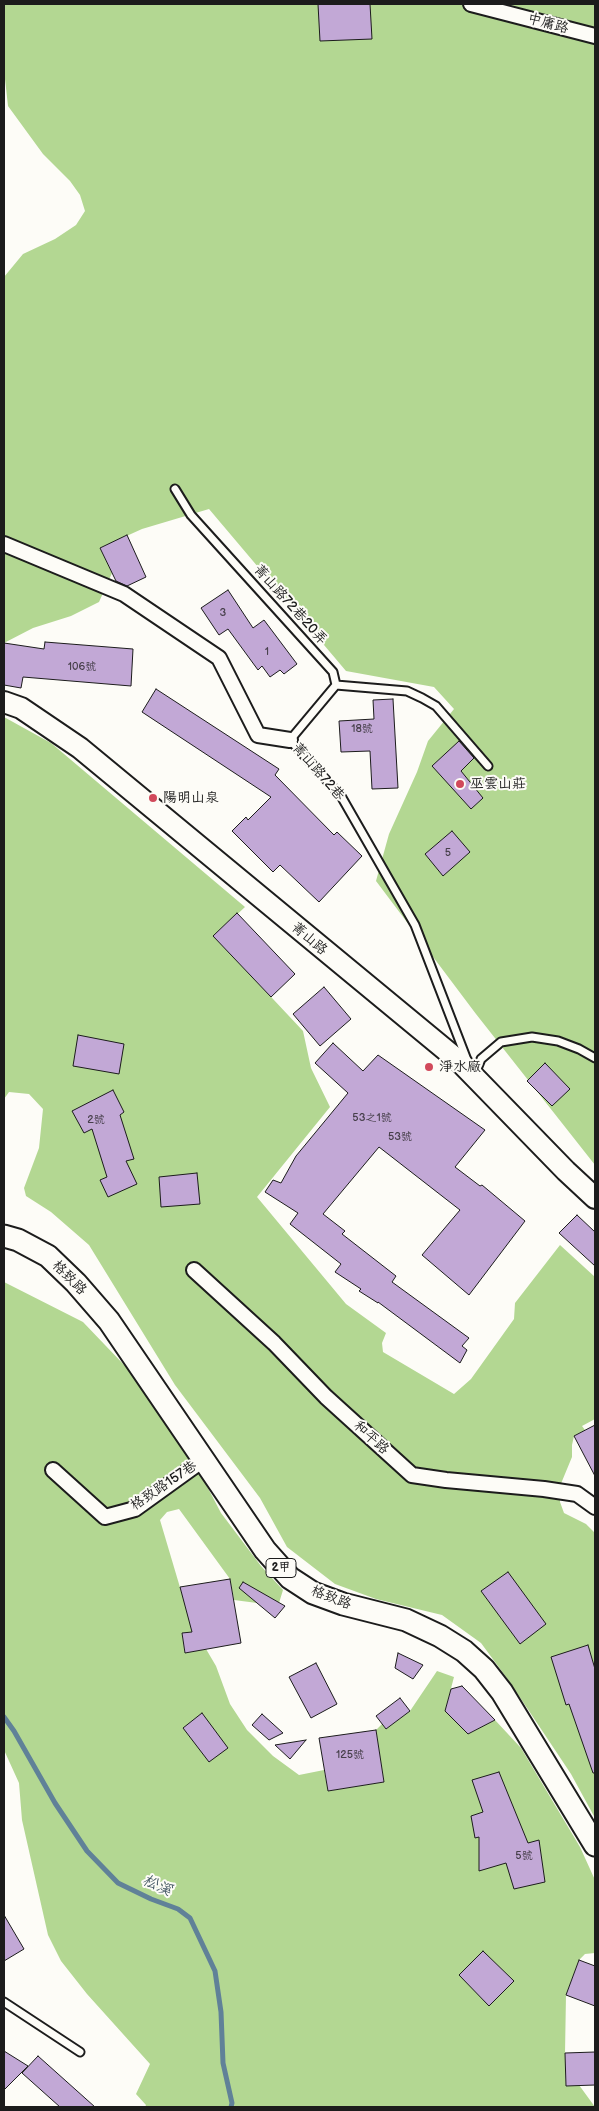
<!DOCTYPE html>
<meta charset="utf-8">
<style>
body{margin:0}
#map{position:relative;width:599px;height:2111px;overflow:hidden;background:#fdfcf7;font-family:"Balsamiq Sans",sans-serif}
canvas{display:block}
.frame{position:absolute;inset:0;border:5px solid #1c1c1c;pointer-events:none}
</style>
<div id="map">
<canvas width="599" height="2111"></canvas>
<div class="frame"></div>
</div>
<script>
const ctx = document.querySelector('canvas').getContext('2d');
ctx.lineJoin = 'round';
function fillPath(path, color) { ctx.fillStyle = color; ctx.fill(path, 'evenodd'); }
const poly = rows => new Path2D(rows.map(r => 'M' + r).join(''));
function strokePath(path, color, width, dash) { ctx.strokeStyle = color; ctx.lineWidth = width; ctx.lineCap = dash ? 'butt' : 'round'; ctx.setLineDash(dash || []); ctx.stroke(path); }
function label(font, color, halo, rows, align = 'center') {
  ctx.font = font + ' "Balsamiq Sans","LXGW WenKai TC",sans-serif'; ctx.lineWidth = 4; ctx.setLineDash([]); ctx.textBaseline = 'middle'; ctx.strokeStyle = halo; ctx.fillStyle = color; for (const [text, x, y, turn = 0] of rows) {
    ctx.save(); ctx.translate(x, y); ctx.rotate((+turn || 0) * Math.PI / 180); ctx.textAlign = isNaN(turn) ? turn : align; if (halo) ctx.strokeText(text, 0, 0); ctx.fillText(text, 0, 0); ctx.restore();
  }
}
fillPath(poly([
 [4,4,595,4,595,1165,476,1014,376,881,389,834,417,772,428,741,454,709,434,687,346,671,209,509,142,529,100,548,112,573,99,602,71,616,33,628,4,643,4,277,23,254,55,239,76,225,85,211,80,195,70,181,43,154,8,106,4,70],
 [4,717,51,743,245,907,214,936,303,1031,311,1068,330,1107,257,1197,346,1304,386,1333,382,1343,383,1352,454,1394,471,1379,514,1319,515,1303,560,1245,595,1277,595,1419,582,1426,585,1430,574,1436,572,1445,572,1457,560,1486,560,1502,564,1513,586,1524,595,1533,595,1818,571,1774,509,1681,481,1643,442,1615,376,1599,335,1584,287,1547,260,1498,175,1385,89,1245,51,1212,26,1196,24,1188,39,1148,43,1109,29,1094,9,1092,4,1099],
 [4,1282,83,1322,127,1368,187,1448,221,1513,261,1566,283,1590,279,1603,263,1594,257,1603,234,1600,230,1579,179,1509,167,1512,160,1520,187,1611,201,1630,182,1634,185,1653,206,1649,216,1666,230,1704,247,1730,273,1756,299,1775,324,1770,328,1791,384,1782,376,1730,382,1724,386,1729,410,1711,437,1671,454,1677,445,1711,468,1734,495,1720,521,1748,580,1847,595,1880,595,1953,585,1954,579,1960,566,1995,565,2053,566,2086,579,2085,595,2107,145,2107,146,2105,136,2094,150,2064,87,1994,61,1961,48,1935,22,1820,19,1783,4,1750]
]), '#b3d792');
strokePath(poly([
 [4,1717,14,1731,55,1803,87,1851,118,1883,151,1899,178,1909,190,1918,215,1971,221,2012,223,2063,232,2103,231,2107]
]), '#608198', 5);
const building = poly([
 [318,4,370,4,372,39,320,41,318,4],
 [127,535,146,577,127,586,116,581,100,548,127,535],
 [228,590,253,628,264,620,297,664,284,674,280,670,270,677,262,666,258,670,228,629,219,635,201,608,228,590],
 [45,642,133,649,131,686,23,677,21,688,4,685,4,643,44,649,45,642],
 [156,689,279,769,275,775,334,835,337,832,362,856,319,902,280,865,273,872,232,831,246,817,248,820,271,797,142,712,156,689],
 [393,699,398,788,372,789,370,751,341,752,339,721,374,719,373,700,393,699],
 [459,741,474,758,461,771,483,798,471,809,432,766,459,741],
 [452,831,470,852,443,876,425,854,452,831],
 [237,913,295,974,271,997,213,936,237,913],
 [324,987,351,1019,320,1046,293,1014,324,987],
 [78,1035,124,1044,119,1074,73,1066,78,1035],
 [333,1043,363,1071,378,1055,485,1130,455,1167,480,1186,482,1185,525,1221,469,1295,422,1255,460,1210,379,1147,323,1214,345,1231,342,1234,396,1276,392,1282,469,1338,462,1346,467,1350,460,1363,378,1302,378,1303,359,1291,361,1289,335,1272,341,1264,290,1224,298,1213,265,1192,273,1180,281,1183,296,1156,348,1093,315,1063,333,1043],
 [545,1063,570,1089,552,1106,527,1081,545,1063],
 [113,1090,124,1112,120,1115,134,1159,126,1161,137,1184,108,1197,100,1180,107,1177,92,1129,84,1133,72,1111,113,1090],
 [197,1173,200,1204,161,1207,159,1177,197,1173],
 [577,1215,595,1232,595,1266,559,1233,577,1215],
 [595,1425,595,1476,574,1436,595,1425],
 [508,1572,546,1624,520,1644,481,1591,508,1572],
 [230,1579,241,1643,185,1653,182,1633,192,1632,180,1587,230,1579],
 [243,1582,285,1606,275,1618,239,1588,243,1582],
 [588,1645,595,1669,595,1773,593,1773,569,1704,566,1705,551,1657,588,1645],
 [398,1653,423,1665,413,1679,395,1668,398,1653],
 [316,1663,337,1704,311,1718,289,1677,316,1663],
 [462,1686,495,1720,468,1734,445,1711,451,1689,462,1686],
 [400,1698,410,1711,386,1729,376,1716,400,1698],
 [202,1713,228,1748,209,1762,183,1728,202,1713],
 [262,1714,283,1733,269,1740,252,1725,262,1714],
 [376,1730,384,1782,328,1791,319,1738,376,1730],
 [306,1740,290,1759,275,1745,306,1740],
 [499,1772,528,1843,539,1840,545,1882,514,1889,506,1863,479,1871,479,1837,475,1838,471,1816,483,1812,472,1780,499,1772],
 [4,1915,24,1949,4,1961,4,1915],
 [483,1951,514,1981,489,2006,459,1975,483,1951],
 [579,1960,595,1966,595,2006,566,1995,579,1960],
 [4,2051,28,2066,4,2090,4,2051],
 [595,2052,595,2085,566,2086,565,2053,595,2052],
 [38,2056,95,2107,60,2107,22,2073,38,2056]
]);
fillPath(building, '#c2a8d6');
strokePath(building, '#1c1c1c', 1);
const lane = poly([
 [175,489,191,515,333,672,336,685,290,740,341,796,415,925,467,1060],
 [336,685,407,691,422,698,436,706,488,766],
 [475,1074,481,1059,501,1042,532,1037,558,1041,579,1049,595,1058],
 [4,2002,80,2052]
]);
const street = poly([
 [471,4,595,36],
 [4,544,124,594,219,658,258,735,290,740],
 [194,1270,274,1343,326,1397,412,1475,446,1480,544,1489,577,1494,595,1507],
 [53,1470,105,1517,135,1509,203,1460]
]);
const secondary = poly([
 [4,702,21,708,80,748,459,1061,566,1171,595,1198]
]);
const primary = poly([
 [4,1236,18,1240,48,1256,76,1283,109,1321,265,1550,290,1578,313,1593,343,1604,406,1620,440,1636,464,1651,484,1669,502,1692,595,1845]
]);
strokePath(lane, '#1c1c1c', 11);
strokePath(street, '#1c1c1c', 18);
strokePath(secondary, '#1c1c1c', 24);
strokePath(primary, '#1c1c1c', 25);
strokePath(lane, '#fdfcf7', 7);
strokePath(street, '#fdfcf7', 14);
strokePath(secondary, '#fdfcf7', 20);
strokePath(primary, '#fdfcf7', 21);
for (const [x, y, r, color] of [
 [460,784,5,"#d1495b"],
 [153,798,5,"#d1495b"],
 [429,1067,5,"#d1495b"]
]) { const dot = new Path2D(); dot.arc(x, y, r, 0, 2 * Math.PI); ctx.fillStyle = color; ctx.fill(dot); strokePath(dot, '#fdfcf7', 2); }
label('11px', '#463f4a', null, [
 ["3",223,613],
 ["1",267,652],
 ["106號",82,667],
 ["18號",362,729],
 ["5",448,853],
 ["53之1號",372,1118],
 ["2號",96,1120],
 ["53號",400,1137],
 ["125號",350,1755],
 ["5號",524,1856]
]);
for (const [x, y, w] of [
 [281,1568,30]
]) { const box = new Path2D(); box.roundRect(x - w / 2, y - 9.5, w, 19, 4); ctx.fillStyle = '#fdfcf7'; ctx.fill(box); strokePath(box, '#1c1c1c', 1); }
label('bold 12px', '#1c1c1c', null, [
 ["2甲",281,1568]
]);
label('14px', '#1c1c1c', '#fdfcf7', [
 ["中庸路",548,24,15],
 ["菁山路72巷20弄",290,605,48],
 ["菁山路72巷",318,772,49],
 ["菁山路",309,939,40],
 ["格致路",69,1278,45],
 ["和平路",371,1438,42],
 ["格致路157巷",164,1486,-34],
 ["格致路",331,1598,21]
]);
label('14px', '#1c1c1c', '#fdfcf7', [
 ["巫雲山莊",470,784],
 ["陽明山泉",163,798],
 ["淨水廠",439,1067]
], 'left');
label('italic 15px', '#445764', '#fdfcf7', [
 ["松溪",157,1886,24]
]);
</script>
